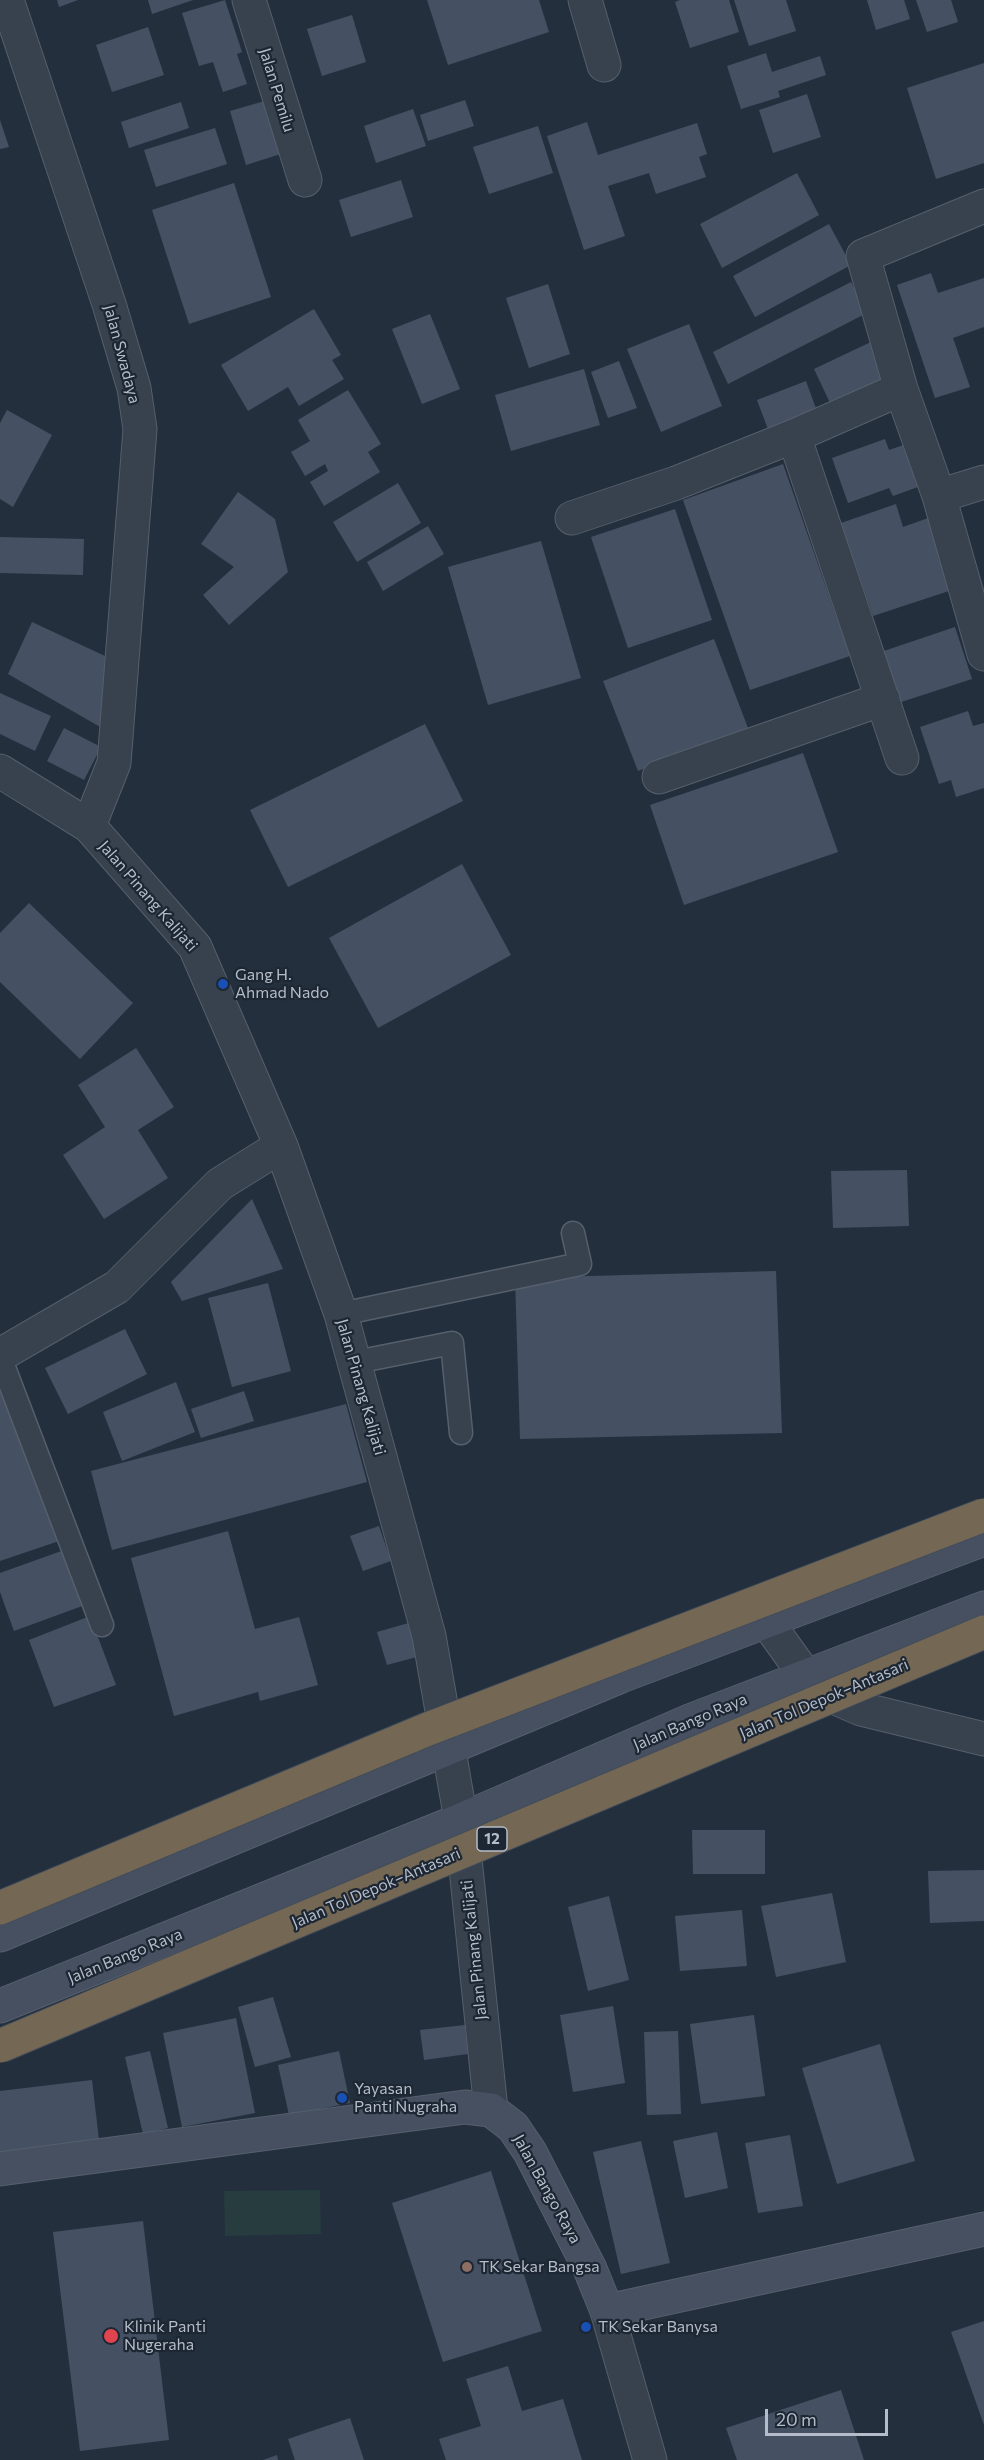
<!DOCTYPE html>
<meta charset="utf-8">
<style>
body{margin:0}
#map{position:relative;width:984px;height:2460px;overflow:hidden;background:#242f3e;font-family:Commissioner,sans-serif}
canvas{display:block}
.scale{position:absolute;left:765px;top:2409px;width:123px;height:27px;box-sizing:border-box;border:3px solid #b4bcc9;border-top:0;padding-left:8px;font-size:18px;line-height:21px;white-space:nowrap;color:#b4bcc9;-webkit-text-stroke:4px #1d2633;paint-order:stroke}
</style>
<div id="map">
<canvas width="984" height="2460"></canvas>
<div class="scale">20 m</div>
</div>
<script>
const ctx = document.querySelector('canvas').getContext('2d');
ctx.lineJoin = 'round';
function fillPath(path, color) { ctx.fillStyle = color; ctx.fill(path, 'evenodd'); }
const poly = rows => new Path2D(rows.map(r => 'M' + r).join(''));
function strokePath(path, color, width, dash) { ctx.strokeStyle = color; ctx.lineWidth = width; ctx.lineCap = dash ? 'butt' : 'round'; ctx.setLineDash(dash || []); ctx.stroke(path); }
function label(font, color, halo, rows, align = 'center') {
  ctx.font = font + ' Commissioner,sans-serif'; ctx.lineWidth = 4.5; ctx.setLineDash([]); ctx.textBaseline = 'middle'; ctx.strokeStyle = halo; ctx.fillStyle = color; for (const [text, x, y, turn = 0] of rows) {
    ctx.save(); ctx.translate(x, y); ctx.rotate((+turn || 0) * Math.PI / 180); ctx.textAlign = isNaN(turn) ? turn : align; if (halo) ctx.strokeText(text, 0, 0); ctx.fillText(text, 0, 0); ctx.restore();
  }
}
fillPath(poly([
 [320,2190,321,2234,225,2236,224,2191]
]), '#263c3f');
fillPath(poly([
 [57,0,78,0,59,7],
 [148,0,193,0,152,14],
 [225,0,242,52,237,54,247,84,223,92,213,62,199,66,182,13],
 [427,0,539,0,549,32,448,65],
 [680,0,729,0,739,32,690,48,675,2],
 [734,0,786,0,796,31,749,46],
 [867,0,904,0,910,19,876,30],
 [916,0,951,0,958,22,927,32],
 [352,15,366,62,322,76,307,29],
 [148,27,164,75,112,92,96,45],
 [766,53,772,72,820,56,826,75,778,91,780,97,741,109,727,66],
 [984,63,984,163,936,179,907,88],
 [807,94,821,137,773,153,759,110],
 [268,100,284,153,246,165,230,111],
 [465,100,474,126,428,141,420,115],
 [181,102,189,128,129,148,121,122],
 [413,109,426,146,376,163,364,126],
 [0,120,9,147,0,149],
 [587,122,598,155,697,123,707,154,699,157,706,177,656,194,649,173,608,186,625,236,584,250,547,136],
 [538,126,553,173,489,194,473,147],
 [215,128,227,164,156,187,144,150],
 [797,173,819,215,722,268,700,224],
 [401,180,413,217,351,237,339,200],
 [234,183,271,297,189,324,152,210],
 [829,224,851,265,755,317,733,276],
 [931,273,938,293,984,278,984,327,953,338,970,387,935,398,897,285],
 [851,282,867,313,728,384,713,352],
 [548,284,570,354,529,368,506,298],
 [314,309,341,355,332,360,344,379,299,406,288,387,248,411,221,365],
 [430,314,460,389,422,404,392,329],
 [689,324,722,406,661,432,627,349],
 [873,341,890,377,831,405,814,369],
 [619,361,637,408,608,418,591,372],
 [584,369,600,425,511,451,495,395],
 [806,381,818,414,769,432,757,400],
 [348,390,381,444,368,452,380,472,324,506,310,482,328,471,325,464,305,476,291,452,310,441,298,420],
 [7,410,52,435,13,507,0,499,0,423],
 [885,439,889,450,915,441,929,483,893,496,889,488,848,503,832,458],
 [783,464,850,656,750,690,683,500],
 [398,483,421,523,357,562,333,522],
 [238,492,275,519,288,572,229,625,203,595,234,567,201,544],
 [896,504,903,527,934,516,958,588,873,616,841,523],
 [675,509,712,620,628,648,591,537],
 [428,526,444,554,383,591,367,562],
 [0,537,84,539,83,575,0,573],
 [541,541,581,678,488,705,448,567],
 [32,622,105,656,102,728,8,674],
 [955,627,972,679,889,706,872,655],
 [714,639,748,728,638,771,603,681],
 [0,693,51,716,35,751,0,734],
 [968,711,973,726,984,723,984,788,956,797,951,780,939,784,920,727],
 [425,724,463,801,288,887,250,810],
 [64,728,101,747,84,780,47,761],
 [803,753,838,852,684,905,650,805],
 [462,864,511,955,378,1028,329,938],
 [29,903,133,1003,80,1059,0,982,0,933],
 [136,1048,174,1107,138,1130,168,1178,104,1219,63,1155,105,1127,78,1085],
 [907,1170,909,1226,833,1228,831,1171],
 [252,1199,283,1269,182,1301,171,1282],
 [776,1271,782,1433,520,1439,515,1278],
 [268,1283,291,1371,232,1387,208,1298],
 [125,1329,147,1374,68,1414,45,1368],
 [176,1382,195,1432,122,1461,103,1412],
 [7,1387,59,1541,0,1561,0,1390],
 [244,1391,254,1421,201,1438,191,1409],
 [346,1404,367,1482,112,1550,91,1471],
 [379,1526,391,1561,363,1571,350,1536],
 [228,1531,255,1629,299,1617,318,1685,260,1701,258,1692,174,1716,131,1558],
 [67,1549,85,1605,14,1631,0,1592,0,1573],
 [90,1616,116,1685,54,1707,29,1640],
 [419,1620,428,1654,387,1665,377,1632],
 [692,1830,765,1830,765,1874,693,1874],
 [984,1870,984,1921,930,1923,928,1871],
 [832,1893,846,1962,776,1977,761,1906],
 [609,1896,629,1980,588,1991,568,1907],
 [742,1910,747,1966,680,1971,675,1916],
 [273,1997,291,2057,255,2067,238,2007],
 [613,2006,625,2083,573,2092,560,2015],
 [754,2015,765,2096,701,2104,690,2024],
 [236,2018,255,2113,182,2127,163,2033],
 [465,2025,468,2054,424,2060,420,2030],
 [678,2031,681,2114,647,2115,644,2032],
 [880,2044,915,2161,837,2184,802,2068],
 [150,2051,168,2128,143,2134,125,2057],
 [339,2051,350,2103,289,2115,278,2065],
 [92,2080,99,2140,0,2152,0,2091],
 [717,2132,728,2188,685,2198,673,2141],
 [790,2135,803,2206,758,2213,745,2143],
 [641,2141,670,2263,621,2274,593,2152],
 [491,2171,542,2331,443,2362,392,2203],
 [143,2221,169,2440,80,2451,53,2232],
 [984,2321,984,2425,951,2332],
 [508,2366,522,2411,563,2399,582,2460,446,2460,439,2439,481,2426,466,2379],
 [841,2390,864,2460,737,2460,726,2428],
 [350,2418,364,2460,295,2460,288,2439],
 [277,2455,278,2460,263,2460]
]), '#455162');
const lane = poly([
 [341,1314,580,1264,573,1233],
 [0,1357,102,1625],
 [356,1362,452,1343,461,1433]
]);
const street = poly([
 [7,0,109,304,134,388,140,429,114,763,89,826],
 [249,0,305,180],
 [585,0,604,65],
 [984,206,863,256,901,389,939,496,984,654],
 [794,436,902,758],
 [939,496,984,482],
 [572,518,676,483,794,436,901,389],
 [0,771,89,826,195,947,281,1146,341,1314,429,1636,461,1820,491,2110],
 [659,777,883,699],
 [0,1355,117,1287,220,1184,281,1146],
 [767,1622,805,1675,822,1692,861,1709,984,1739],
 [607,2311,650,2460]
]);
const secondary = poly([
 [0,1935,621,1676,984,1539],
 [0,2006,461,1820,692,1720,984,1608],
 [0,2169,465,2107,491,2110,513,2127,530,2152,590,2269,607,2311,984,2229]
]);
strokePath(lane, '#565f6c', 25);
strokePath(street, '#565f6c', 35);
strokePath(secondary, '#565f6c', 35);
strokePath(lane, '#38414e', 22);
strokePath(street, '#38414e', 33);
strokePath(secondary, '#465061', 33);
const highwayBridge = poly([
 [0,1908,428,1729,984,1515],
 [0,2046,984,1632]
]);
strokePath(highwayBridge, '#434c59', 35, []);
strokePath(highwayBridge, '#746855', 33);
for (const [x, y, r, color] of [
 [223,984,6,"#1a4fb4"],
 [342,2098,6,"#1a4fb4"],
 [467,2267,6,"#8d6e63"],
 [586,2327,6,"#1a4fb4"],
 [111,2336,8,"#e0444e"]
]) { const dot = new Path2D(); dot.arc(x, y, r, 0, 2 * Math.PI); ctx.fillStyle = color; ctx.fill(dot); strokePath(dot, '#1d2633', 2); }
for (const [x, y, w] of [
 [492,1839,30]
]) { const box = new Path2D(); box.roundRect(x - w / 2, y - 12, w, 24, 4.5); ctx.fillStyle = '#1d2633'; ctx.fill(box); strokePath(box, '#b4bcc9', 1.5); }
label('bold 15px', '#b4bcc9', null, [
 ["12",492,1839]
]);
label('16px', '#b4bcc9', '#1d2633', [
 ["Jalan Pemilu",277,90,73],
 ["Jalan Swadaya",122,354,75],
 ["Jalan Pinang Kalijati",148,896,49],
 ["Jalan Pinang Kalijati",361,1387,74],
 ["Jalan Tol Depok–Antasari",824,1699,-23],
 ["Jalan Bango Raya",690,1722,-23],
 ["Jalan Tol Depok–Antasari",376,1888,-23],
 ["Jalan Pinang Kalijati",474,1950,-96],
 ["Jalan Bango Raya",125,1956,-22],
 ["Jalan Bango Raya",547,2189,61]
]);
label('16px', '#b4bcc9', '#1d2633', [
 ["Gang H.",235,975],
 ["Ahmad Nado",235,993],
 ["Yayasan",354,2089],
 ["Panti Nugraha",354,2107],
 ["TK Sekar Bangsa",479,2267],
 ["Klinik Panti",124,2327],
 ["Nugeraha",124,2345],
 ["TK Sekar Banysa",598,2327]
], 'left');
</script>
